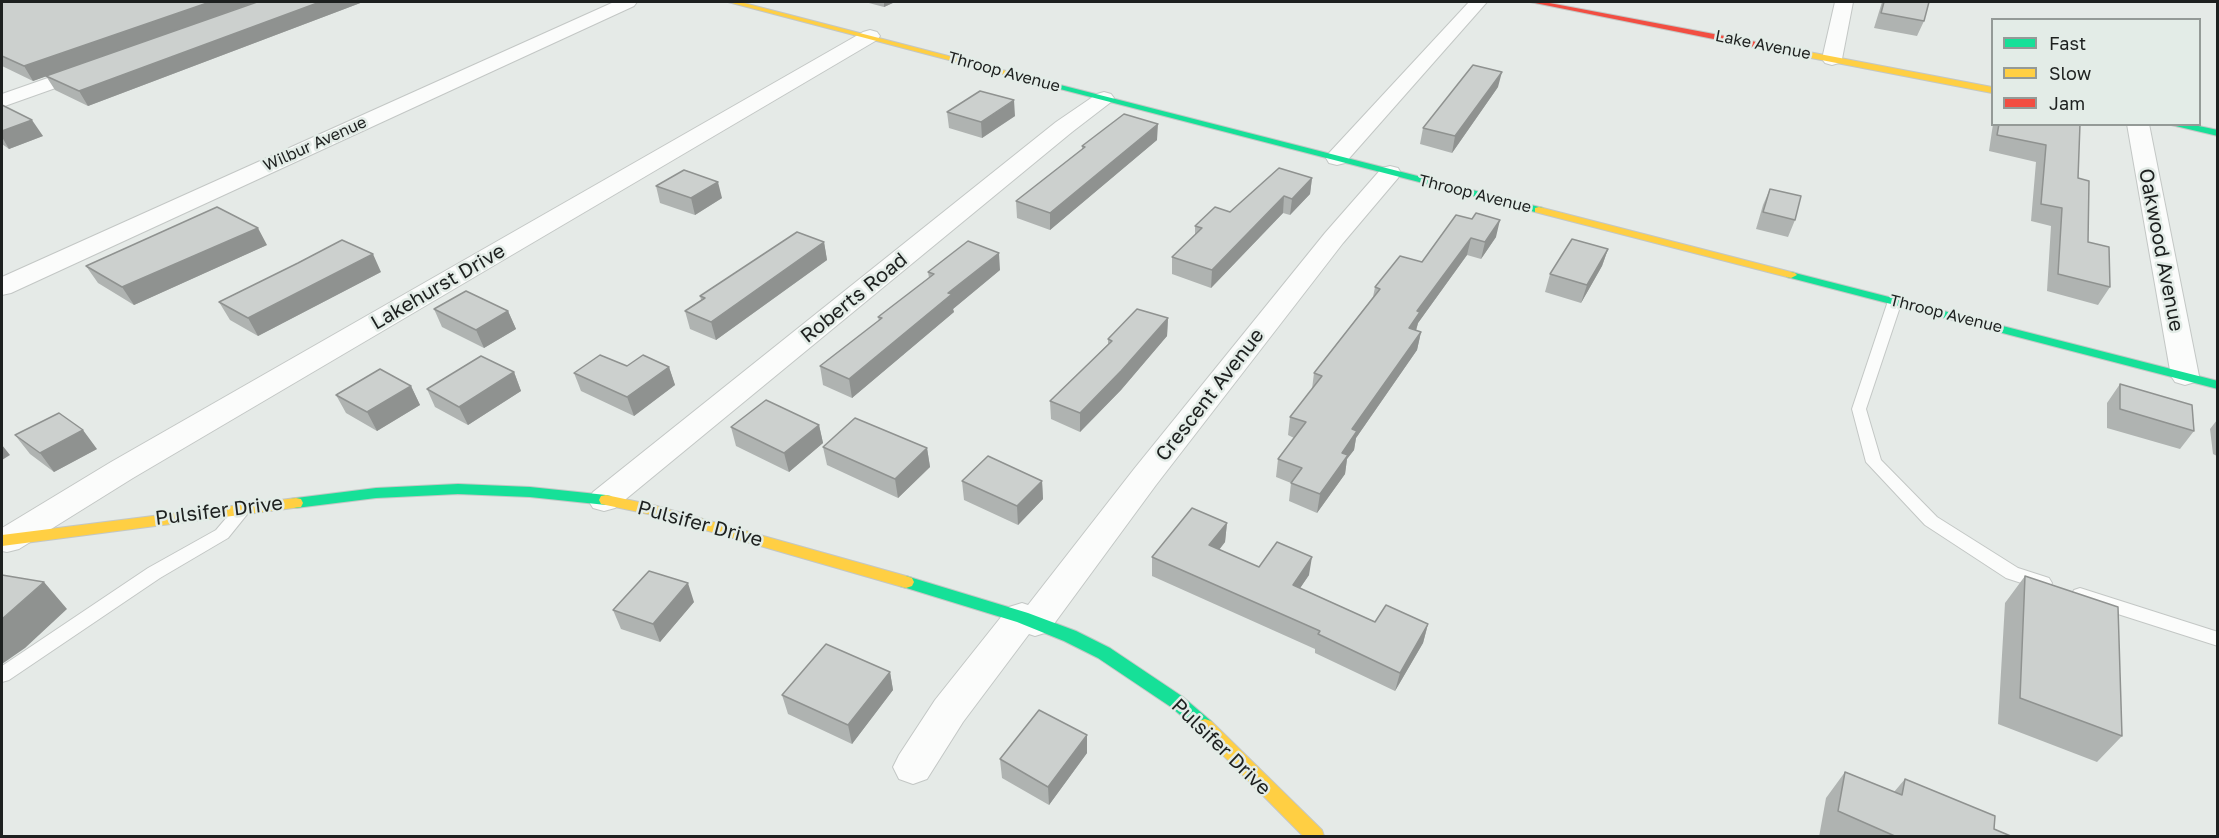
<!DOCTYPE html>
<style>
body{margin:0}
#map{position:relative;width:2219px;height:838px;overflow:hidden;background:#e5eae7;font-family:"Golos Text",sans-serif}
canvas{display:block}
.frame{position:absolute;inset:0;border:3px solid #1d201f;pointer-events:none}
.legend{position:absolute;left:1991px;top:18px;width:210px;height:108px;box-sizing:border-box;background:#e3ece7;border:2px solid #949a97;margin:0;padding:8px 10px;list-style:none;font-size:18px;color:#1d201f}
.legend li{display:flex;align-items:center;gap:12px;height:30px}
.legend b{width:30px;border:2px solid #949a97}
</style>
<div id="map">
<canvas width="2219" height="838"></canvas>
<div class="frame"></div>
<ul class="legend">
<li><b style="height:8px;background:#16e098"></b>Fast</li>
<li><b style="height:8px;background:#ffcf43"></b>Slow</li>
<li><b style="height:8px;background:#f24e42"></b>Jam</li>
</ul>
</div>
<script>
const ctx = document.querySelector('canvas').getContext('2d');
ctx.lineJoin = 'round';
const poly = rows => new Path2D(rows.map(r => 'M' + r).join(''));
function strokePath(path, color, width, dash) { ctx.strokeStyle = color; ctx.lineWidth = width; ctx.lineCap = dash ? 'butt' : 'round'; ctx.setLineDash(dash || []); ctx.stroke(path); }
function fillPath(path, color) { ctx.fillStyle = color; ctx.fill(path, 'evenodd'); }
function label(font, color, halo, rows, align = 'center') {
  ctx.font = font + ' "Golos Text",sans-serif'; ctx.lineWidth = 5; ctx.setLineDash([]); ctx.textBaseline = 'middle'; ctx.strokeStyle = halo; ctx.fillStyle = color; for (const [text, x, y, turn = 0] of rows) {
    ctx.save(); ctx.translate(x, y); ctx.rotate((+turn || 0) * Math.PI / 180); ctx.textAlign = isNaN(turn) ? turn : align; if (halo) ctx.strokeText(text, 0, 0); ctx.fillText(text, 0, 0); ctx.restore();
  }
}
const lane = poly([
 [1895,297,1902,301,1866,409,1881,460,1937,517,2018,568,2049,578,2052,583,2049,588,2043,590,2006,578,1925,525,1866,462,1852,409,1888,301,1895,297],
 [245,501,251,503,253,507,228,538,160,578,9,680,2,682,2,666,148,568,216,530,239,503,245,501],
 [2080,588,2218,632,2218,646,2074,600,2071,595,2074,590,2080,588]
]);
const street = poly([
 [614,2,637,2,634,6,11,293,2,295,2,277,614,2],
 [1469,2,1487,2,1345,163,1337,165,1329,163,1326,158,1329,153,1469,2],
 [1835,2,1853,2,1842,59,1839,63,1832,65,1825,63,1822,59,1835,2],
 [870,30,877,32,880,36,877,40,133,478,19,549,7,552,2,551,2,528,111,462,863,32,870,30],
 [88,64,95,66,98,70,95,74,2,107,2,94,88,64],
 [1104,92,1111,94,1114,98,1111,102,1072,132,615,508,604,511,593,508,588,500,593,492,1056,122,1097,94,1104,92],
 [2127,124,2149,124,2199,376,2195,382,2185,385,2175,382,2171,376,2127,124],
 [1390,166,1398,168,1401,173,1398,178,1343,243,1156,485,1048,632,1035,636,1029,634,963,722,927,779,913,784,899,779,893,767,899,755,935,700,1009,607,1022,603,1028,605,1134,469,1325,233,1382,168,1390,166]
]);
const fast = poly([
 [1029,77,1543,208,1544,210,1543,212,1535,212,1029,81,1029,77],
 [2167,124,2189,124,2218,130,2218,136,2167,124],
 [1791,272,2218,381,2218,389,1787,277,1785,275,1791,272],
 [458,484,530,487,606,495,611,496,613,500,611,504,606,505,530,497,458,494,376,498,296,508,291,507,289,503,291,499,296,498,376,488,458,484],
 [906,576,1028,613,1076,631,1110,648,1183,697,1211,721,1214,726,1211,731,1205,733,1199,731,1171,707,1098,658,1064,641,1017,622,900,586,898,582,900,578,906,576]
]);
const slow = poly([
 [728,2,740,2,1037,79,1029,81,728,2],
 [1788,48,1992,87,1992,93,1785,53,1785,49,1788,48],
 [1539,207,1795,273,1797,275,1791,278,1535,212,1535,208,1539,207],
 [606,495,653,505,906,576,912,578,914,582,912,586,906,588,653,515,601,504,599,500,601,496,606,495],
 [296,498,301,499,303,503,301,507,2,546,2,535,296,498],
 [1205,719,1211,721,1322,830,1324,836,1303,836,1199,731,1196,726,1199,721,1205,719]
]);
const jam = poly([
 [1530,2,1544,2,1788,48,1792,51,1788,54,1530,2]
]);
strokePath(lane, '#c3c7c5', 2);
strokePath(street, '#c3c7c5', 2);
strokePath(fast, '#c3c7c5', 2);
strokePath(slow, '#c3c7c5', 2);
strokePath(jam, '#c3c7c5', 2);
fillPath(lane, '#fbfcfb');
fillPath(street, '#fbfcfb');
fillPath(fast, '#16e098');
fillPath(slow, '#ffcf43');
fillPath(jam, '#f24e42');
fillPath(poly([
 [2,2,256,2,126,48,257,2,363,2,88,106,55,90,46,76,33,81,2,66],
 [865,2,895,2,884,7],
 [1882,2,1929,2,1924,21,1917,36,1874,28],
 [1498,87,1452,153,1420,144,1423,128],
 [2,105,43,136,9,149,2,144],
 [947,112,1015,116,982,138,949,128],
 [1993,124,2080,124,2078,178,2088,242,2110,287,2098,305,2047,291,2051,226,2031,221,2036,162,1989,151],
 [1157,140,1050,230,1017,218,1016,201,1082,149,1082,146],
 [1312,178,1310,194,1290,215,1283,213,1211,288,1172,274,1172,257,1195,236,1195,226],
 [656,186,722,198,695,215,660,203],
 [1770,189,1795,220,1788,237,1756,229,1763,205],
 [1456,215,1496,237,1481,259,1467,255,1418,323,1416,331,1421,332,1417,350,1356,438,1354,450,1347,459,1345,474,1317,513,1289,501,1291,483,1276,477,1278,459,1294,438,1288,435,1290,417,1312,389,1314,373,1373,297,1375,287,1422,262],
 [824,242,827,260,716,340,690,329,685,311,701,300,700,296],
 [267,245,134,305,98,283,86,266],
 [1608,249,1602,266,1581,303,1545,292,1550,274],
 [1000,270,953,309,954,312,852,398,823,385,820,366,879,321,878,317,929,278,928,272],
 [381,272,258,336,230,320,219,302],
 [434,309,508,311,516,329,484,348,442,327],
 [1168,318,1167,336,1121,390,1080,432,1051,419,1050,401,1108,344,1108,339],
 [669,367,675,385,634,416,581,391,574,373],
 [514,372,521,391,468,425,435,407,427,389],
 [2120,384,2194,431,2180,449,2107,428,2107,403],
 [411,386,420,405,377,431,346,413,336,395],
 [2217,420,2217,456,2213,454,2210,429],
 [819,425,823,443,789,472,736,446,731,427],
 [15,435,97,449,54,472,30,454],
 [823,447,927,448,930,467,898,498,827,465],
 [962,481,1042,481,1043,499,1018,525,964,500],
 [1227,523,1225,542,1219,550,1259,567,1309,575,1300,588,1375,622,1428,624,1423,643,1395,691,1315,653,1315,649,1152,576,1152,557],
 [2025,576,2122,736,2097,762,1998,724,2005,603],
 [694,602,660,642,621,629,613,610],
 [890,672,893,690,852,744,788,714,782,695],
 [1087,753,1049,805,1002,778,1000,759],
 [1845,772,1894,792,1905,779,1994,829,2013,837,1819,837,1826,798]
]), '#afb3b1');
fillPath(poly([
 [210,2,256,2,33,81,24,66],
 [320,2,363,2,88,106,79,91],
 [884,2,895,2,884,7],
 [1502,72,1498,87,1452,153,1455,136],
 [1014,100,1015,116,982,138,981,122],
 [32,120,43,136,9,149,2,137,2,131],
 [1158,124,1157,140,1050,230,1050,213],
 [1312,178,1310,194,1290,215,1292,199],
 [718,182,722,198,695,215,691,198],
 [1284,196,1283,213,1211,288,1212,270],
 [1500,220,1496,237,1481,259,1485,242],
 [258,228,267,245,134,305,122,287],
 [1471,238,1467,255,1418,323,1416,330,1405,346,1409,328,1417,311],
 [824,242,827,260,716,340,711,322],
 [1608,249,1602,266,1581,303,1587,285],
 [999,253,1000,270,953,309,954,312,852,398,849,379,948,293],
 [373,254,381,272,258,336,248,318],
 [508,311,516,329,484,348,476,330],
 [1168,318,1167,336,1121,390,1080,432,1080,413],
 [1421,332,1417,350,1356,438,1354,450,1347,459,1345,474,1317,513,1320,494,1342,453,1352,429],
 [669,367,675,385,634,416,627,397],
 [514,372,521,391,468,425,459,407],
 [411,386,420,405,377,431,367,412],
 [819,425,823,443,789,472,784,453],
 [83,430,97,449,54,472,40,453],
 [2,445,10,455,2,460],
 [927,448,930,467,898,498,895,479],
 [1042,481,1043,499,1018,525,1017,506],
 [1227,523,1225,542,1208,564,1209,545],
 [1312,557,1309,575,1290,603,1293,585],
 [44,582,67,609,25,648,2,664,2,619],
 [688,583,694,602,660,642,653,624],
 [1428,624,1423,643,1395,691,1400,673],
 [890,672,893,690,852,744,848,725],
 [1087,735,1087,753,1049,805,1048,787]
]), '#8f9290');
const building = poly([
 [2,2,210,2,24,66,2,56,2,2],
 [257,2,320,2,79,91,46,76,257,2],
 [1884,2,1929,2,1924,21,1881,13,1884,2],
 [1473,65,1502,72,1455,136,1423,128,1473,65],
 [980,91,1014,100,981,122,947,112,980,91],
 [2,105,32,120,2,131,2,105],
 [1124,114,1158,124,1050,213,1016,201,1085,147,1082,146,1124,114],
 [1999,124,2080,124,2078,178,2089,181,2088,242,2109,247,2110,287,2058,274,2062,208,2041,204,2046,145,1997,135,1999,124],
 [1279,168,1312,178,1292,199,1284,196,1212,270,1172,257,1202,228,1195,226,1215,207,1230,212,1279,168],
 [684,170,718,182,691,198,656,186,684,170],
 [1770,189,1801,196,1795,220,1763,212,1770,189],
 [217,207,258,228,122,287,86,266,217,207],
 [1476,213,1500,220,1485,242,1471,238,1417,311,1420,312,1409,328,1421,332,1352,429,1357,431,1342,453,1348,455,1320,494,1291,483,1302,468,1278,459,1306,422,1290,417,1322,376,1314,373,1380,289,1375,287,1400,256,1422,262,1456,215,1472,219,1476,213],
 [797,232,824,242,711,322,685,311,705,298,700,296,797,232],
 [1572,239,1608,249,1587,285,1550,274,1572,239],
 [342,240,373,254,248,318,219,302,298,263,342,240],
 [968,241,999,253,948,293,952,294,849,379,820,366,882,318,878,317,934,274,928,272,968,241],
 [466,291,508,311,476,330,434,309,466,291],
 [1137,309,1168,318,1121,371,1080,413,1050,401,1112,341,1108,339,1137,309],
 [600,355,627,366,643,355,669,367,627,397,574,373,600,355],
 [481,356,514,372,459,407,427,389,481,356],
 [380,369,411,386,367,412,336,395,380,369],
 [2120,384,2192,405,2194,431,2120,409,2120,384],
 [766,400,819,425,784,453,731,427,766,400],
 [59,413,83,430,40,453,15,435,59,413],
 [855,418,927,448,895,479,823,447,855,418],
 [988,456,1042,481,1017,506,962,481,988,456],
 [1192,508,1227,523,1209,545,1259,567,1277,542,1312,557,1293,585,1375,622,1386,605,1428,624,1400,673,1318,634,1320,631,1152,557,1192,508],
 [649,571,688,583,653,624,613,610,649,571],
 [2,575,44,582,2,619,2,575],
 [2025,576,2118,607,2122,736,2020,698,2025,576],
 [826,644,890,672,848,725,782,695,826,644],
 [1039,710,1087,735,1048,787,1000,759,1039,710],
 [1845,772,1902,795,1905,779,1995,816,1994,829,2013,837,1897,837,1838,811,1845,772]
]);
fillPath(building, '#ccd0ce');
strokePath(building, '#8f9290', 1.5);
label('16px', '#1d201f', '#e3ece7', [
 ["Lake Avenue",1763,45,11],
 ["Throop Avenue",1004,72,15],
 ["Wilbur Avenue",315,144,-24],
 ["Throop Avenue",1475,194,14],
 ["Throop Avenue",1946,314,14]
]);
label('20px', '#1d201f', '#e3ece7', [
 ["Oakwood Avenue",2161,250,79],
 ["Lakehurst Drive",438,287,-30],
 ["Roberts Road",854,298,-39],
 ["Crescent Avenue",1210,395,-52],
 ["Pulsifer Drive",219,511,-7],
 ["Pulsifer Drive",700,524,15],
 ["Pulsifer Drive",1221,747,44]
]);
</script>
